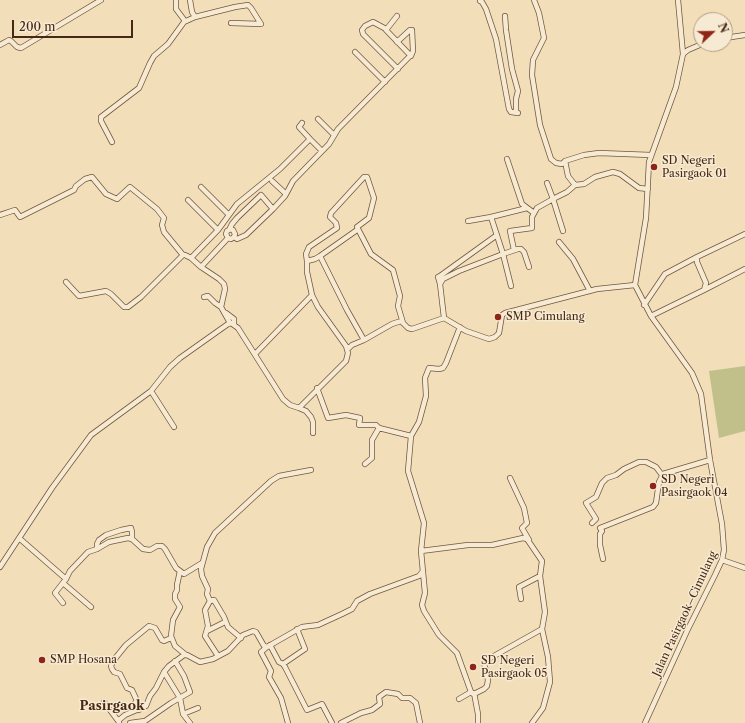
<!DOCTYPE html>
<meta charset="utf-8">
<style>
body{margin:0}
#map{position:relative;width:745px;height:723px;overflow:hidden;background:#f3deba;font-family:"Libre Caslon Text",serif}
canvas{display:block}
.north{position:absolute;left:693px;top:12px;width:40px;height:40px;box-sizing:border-box;background:#f7ead2;border:1px solid #b19c86;border-radius:50%;rotate:68deg;font-size:11px;font-weight:700;line-height:16px;text-align:center;color:#472814}
.north::after{content:'';display:block;margin:auto;width:14px;height:18px;background:#8f2418;clip-path:polygon(50% 0,100% 100%,50% 72%,0 100%)}
.scale{position:absolute;left:12px;top:20px;width:121px;height:18px;box-sizing:border-box;border:2px solid #472814;border-top:0;padding-left:5px;font-size:12px;line-height:14px;white-space:nowrap;color:#472814;-webkit-text-stroke:3px #f7ead2;paint-order:stroke}
</style>
<div id="map">
<canvas width="745" height="723"></canvas>
<div class="north">N</div>
<div class="scale">200 m</div>
</div>
<script>
const ctx = document.querySelector('canvas').getContext('2d');
ctx.lineJoin = 'round';
function fillPath(path, color) { ctx.fillStyle = color; ctx.fill(path, 'evenodd'); }
const poly = rows => new Path2D(rows.map(r => 'M' + r).join(''));
function strokePath(path, color, width, dash) { ctx.strokeStyle = color; ctx.lineWidth = width; ctx.lineCap = dash ? 'butt' : 'round'; ctx.setLineDash(dash || []); ctx.stroke(path); }
function label(font, color, halo, rows, align = 'center') {
  ctx.font = font + ' "Libre Caslon Text",serif'; ctx.lineWidth = 3; ctx.setLineDash([]); ctx.textBaseline = 'middle'; ctx.strokeStyle = halo; ctx.fillStyle = color; for (const [text, x, y, turn = 0] of rows) {
    ctx.save(); ctx.translate(x, y); ctx.rotate((+turn || 0) * Math.PI / 180); ctx.textAlign = isNaN(turn) ? turn : align; if (halo) ctx.strokeText(text, 0, 0); ctx.fillText(text, 0, 0); ctx.restore();
  }
}
fillPath(poly([
 [745,366,745,431,719,438,709,371]
]), '#c1c08b');
const street = poly([
 [176,0,176,9,185,21],
 [534,0,539,13,544,38,533,60,532,75,540,125,551,159,556,163,562,164,565,161,584,155,599,153,651,155],
 [678,0,683,54],
 [480,1,482,2,486,9,496,39,509,109,511,112,518,113],
 [505,16,506,30,512,69,518,91,516,99,516,113],
 [195,17,235,7,248,5,251,8,261,24,231,23],
 [386,29,373,22,365,26,362,30,363,34,398,69],
 [725,38,745,35],
 [397,42,410,30,412,30,413,51,411,56],
 [0,45,9,40,11,41,17,47,21,48,101,0],
 [355,52,385,82],
 [318,119,334,135],
 [302,123,299,127,310,139],
 [112,142,101,121,101,117,139,88,150,63,154,56,168,44,184,22,195,17,192,12,190,0],
 [507,159,522,204,534,213],
 [565,161,568,176,575,185,584,184,595,177,613,172,620,174,639,188,648,189],
 [272,181,286,194],
 [547,183,553,199,567,192,575,185],
 [201,187,229,215],
 [188,200,218,230],
 [0,215,15,210,20,217,74,190,76,186,85,179,92,177,106,194,117,199,130,187,157,209,164,218,162,225,164,232,183,255],
 [491,217,503,254,518,249,521,249,524,252,529,267],
 [468,221,491,217,527,208],
 [229,230,232,224,237,218,261,195,273,209],
 [234,237,237,239,246,235,273,209,285,196,293,181,329,144,338,129,410,56,410,55,386,30,397,16],
 [559,242,573,259,590,291],
 [514,250,510,231,532,228,532,217,537,208,553,199,563,231],
 [320,256,357,230],
 [307,261,306,254,309,247,337,228,336,223,330,217,331,213,364,177,367,177,374,198,369,218,357,227,371,254,393,270,400,296,398,306,403,323],
 [201,267,228,238,231,239,234,237,235,234,233,230,231,229,227,231,226,234,228,238],
 [66,282,79,296,106,291,111,294,124,307,128,307,141,297,183,255,185,255,191,258],
 [440,284,438,277,440,276,497,235],
 [704,290,745,269],
 [204,297,208,296,215,303,221,307],
 [644,305,665,274,697,257],
 [226,313,234,319,234,325],
 [651,316,704,290,706,283,697,262,697,257,745,234],
 [444,318,440,284,443,279,459,271,503,254,511,286],
 [230,323,221,307,225,289,224,284,219,279,201,267,191,258,218,230,237,204,280,169,310,139,322,151],
 [346,346,318,307,312,295,307,272,307,261,315,259,320,256,347,310,364,340],
 [255,354,312,295],
 [317,388,328,418,346,415,360,418,359,425,376,425,379,428,411,436,408,471,424,523,421,551,425,593,422,605,424,611,439,635,457,653,471,692,473,694,476,693,484,689,487,686,488,680,484,663,485,661,542,629,548,657,550,682,543,708,532,723],
 [151,391,174,427],
 [299,408,306,411,311,417,313,422,313,433],
 [411,436,419,422,426,396,425,378,429,368,439,369,443,368,446,363,460,327],
 [365,464,372,458,372,440,379,428],
 [510,478,524,508,527,523,522,528,529,540],
 [592,523,596,519,586,503,596,497,602,483,607,478,616,475,624,469,639,462,646,462,656,467,662,475],
 [19,538,66,579],
 [97,549,97,544,99,540,106,535,121,530,131,528,132,532,132,539],
 [421,551,468,545,492,545,523,538,527,539,542,561,540,576,545,612,542,629],
 [603,559,600,545,600,534,602,531,600,528,653,507,656,503,659,482,663,474,710,460],
 [722,560,745,568],
 [0,567,52,488,91,435,151,391,170,367,180,358,228,324,231,323,238,328,283,399,290,405,299,408,346,361,348,353,346,346,349,348,352,345,364,340,392,324,401,321,408,328,412,329,444,318,466,331,489,339,495,337,499,333,502,315,505,313,597,289,635,285],
 [180,571,177,585,177,590,175,594,175,599,180,607,173,620,171,636,175,646,186,655],
 [63,583,91,607],
 [521,599,519,587,540,576],
 [210,601,214,600,224,617,228,627,241,638],
 [63,603,55,593,66,579,70,571,88,552,97,549,109,542,128,538,132,539,143,549,150,550,157,546,162,546,165,549,176,568,184,574,202,563],
 [207,631,225,622],
 [270,645,279,662,283,664,285,667,307,710,322,704,332,723],
 [267,647,261,652,271,671,269,677,281,698,288,723],
 [218,656,205,636,208,626,205,610,210,601,207,594,208,589,202,576,201,569,207,547,215,533,271,481,279,476,311,470],
 [283,664,305,649,297,629],
 [164,672,180,698,183,714,190,723],
 [474,693,478,714,478,723],
 [459,699,471,692],
 [104,702,119,722],
 [139,710,135,706,134,704,137,701,132,690,127,688,120,674,114,672,112,669,111,666,113,661,126,645,149,626,155,628,162,640,164,641,171,638],
 [183,714,198,708],
 [119,723,119,720,125,715,146,706,150,696,156,688,164,672,169,666,184,655,187,655,200,662,213,659,228,651,243,635,253,631,256,632,264,646,267,647,302,627,318,625,342,614,352,609,357,601,370,594,419,576,423,571],
 [130,723,145,721,171,703,190,692,184,676,175,661],
 [341,723,361,713,372,710,380,704,379,697,386,692,398,694,402,698,410,698,416,703,420,723],
 [645,723,687,631,715,575,722,560,724,550,722,524,710,460,701,394,692,373,651,316,635,285,646,218,649,162,676,87,683,54,688,50,702,44]
]);
strokePath(street, '#72563e', 6);
strokePath(street, '#f7ead2', 4.5);
for (const [x, y, r, color] of [
 [654,167,4,"#8f2418"],
 [498,317,4,"#8f2418"],
 [653,486,4,"#8f2418"],
 [42,660,4,"#8f2418"],
 [473,667,4,"#8f2418"]
]) { const dot = new Path2D(); dot.arc(x, y, r, 0, 2 * Math.PI); ctx.fillStyle = color; ctx.fill(dot); strokePath(dot, '#f7ead2', 1.5); }
label('11px', '#472814', '#f7ead2', [
 ["SD Negeri",662,161],
 ["Pasirgaok 01",662,174],
 ["SMP Cimulang",506,317],
 ["SD Negeri",661,480],
 ["Pasirgaok 04",661,493],
 ["SMP Hosana",50,660],
 ["SD Negeri",481,661],
 ["Pasirgaok 05",481,674]
], 'left');
label('11px', '#472814', '#f7ead2', [
 ["Jalan Pasirgaok–Cimulang",685,614,-65]
]);
label('bold 13px', '#472814', '#f7ead2', [
 ["Pasirgaok",112,706]
]);
</script>
